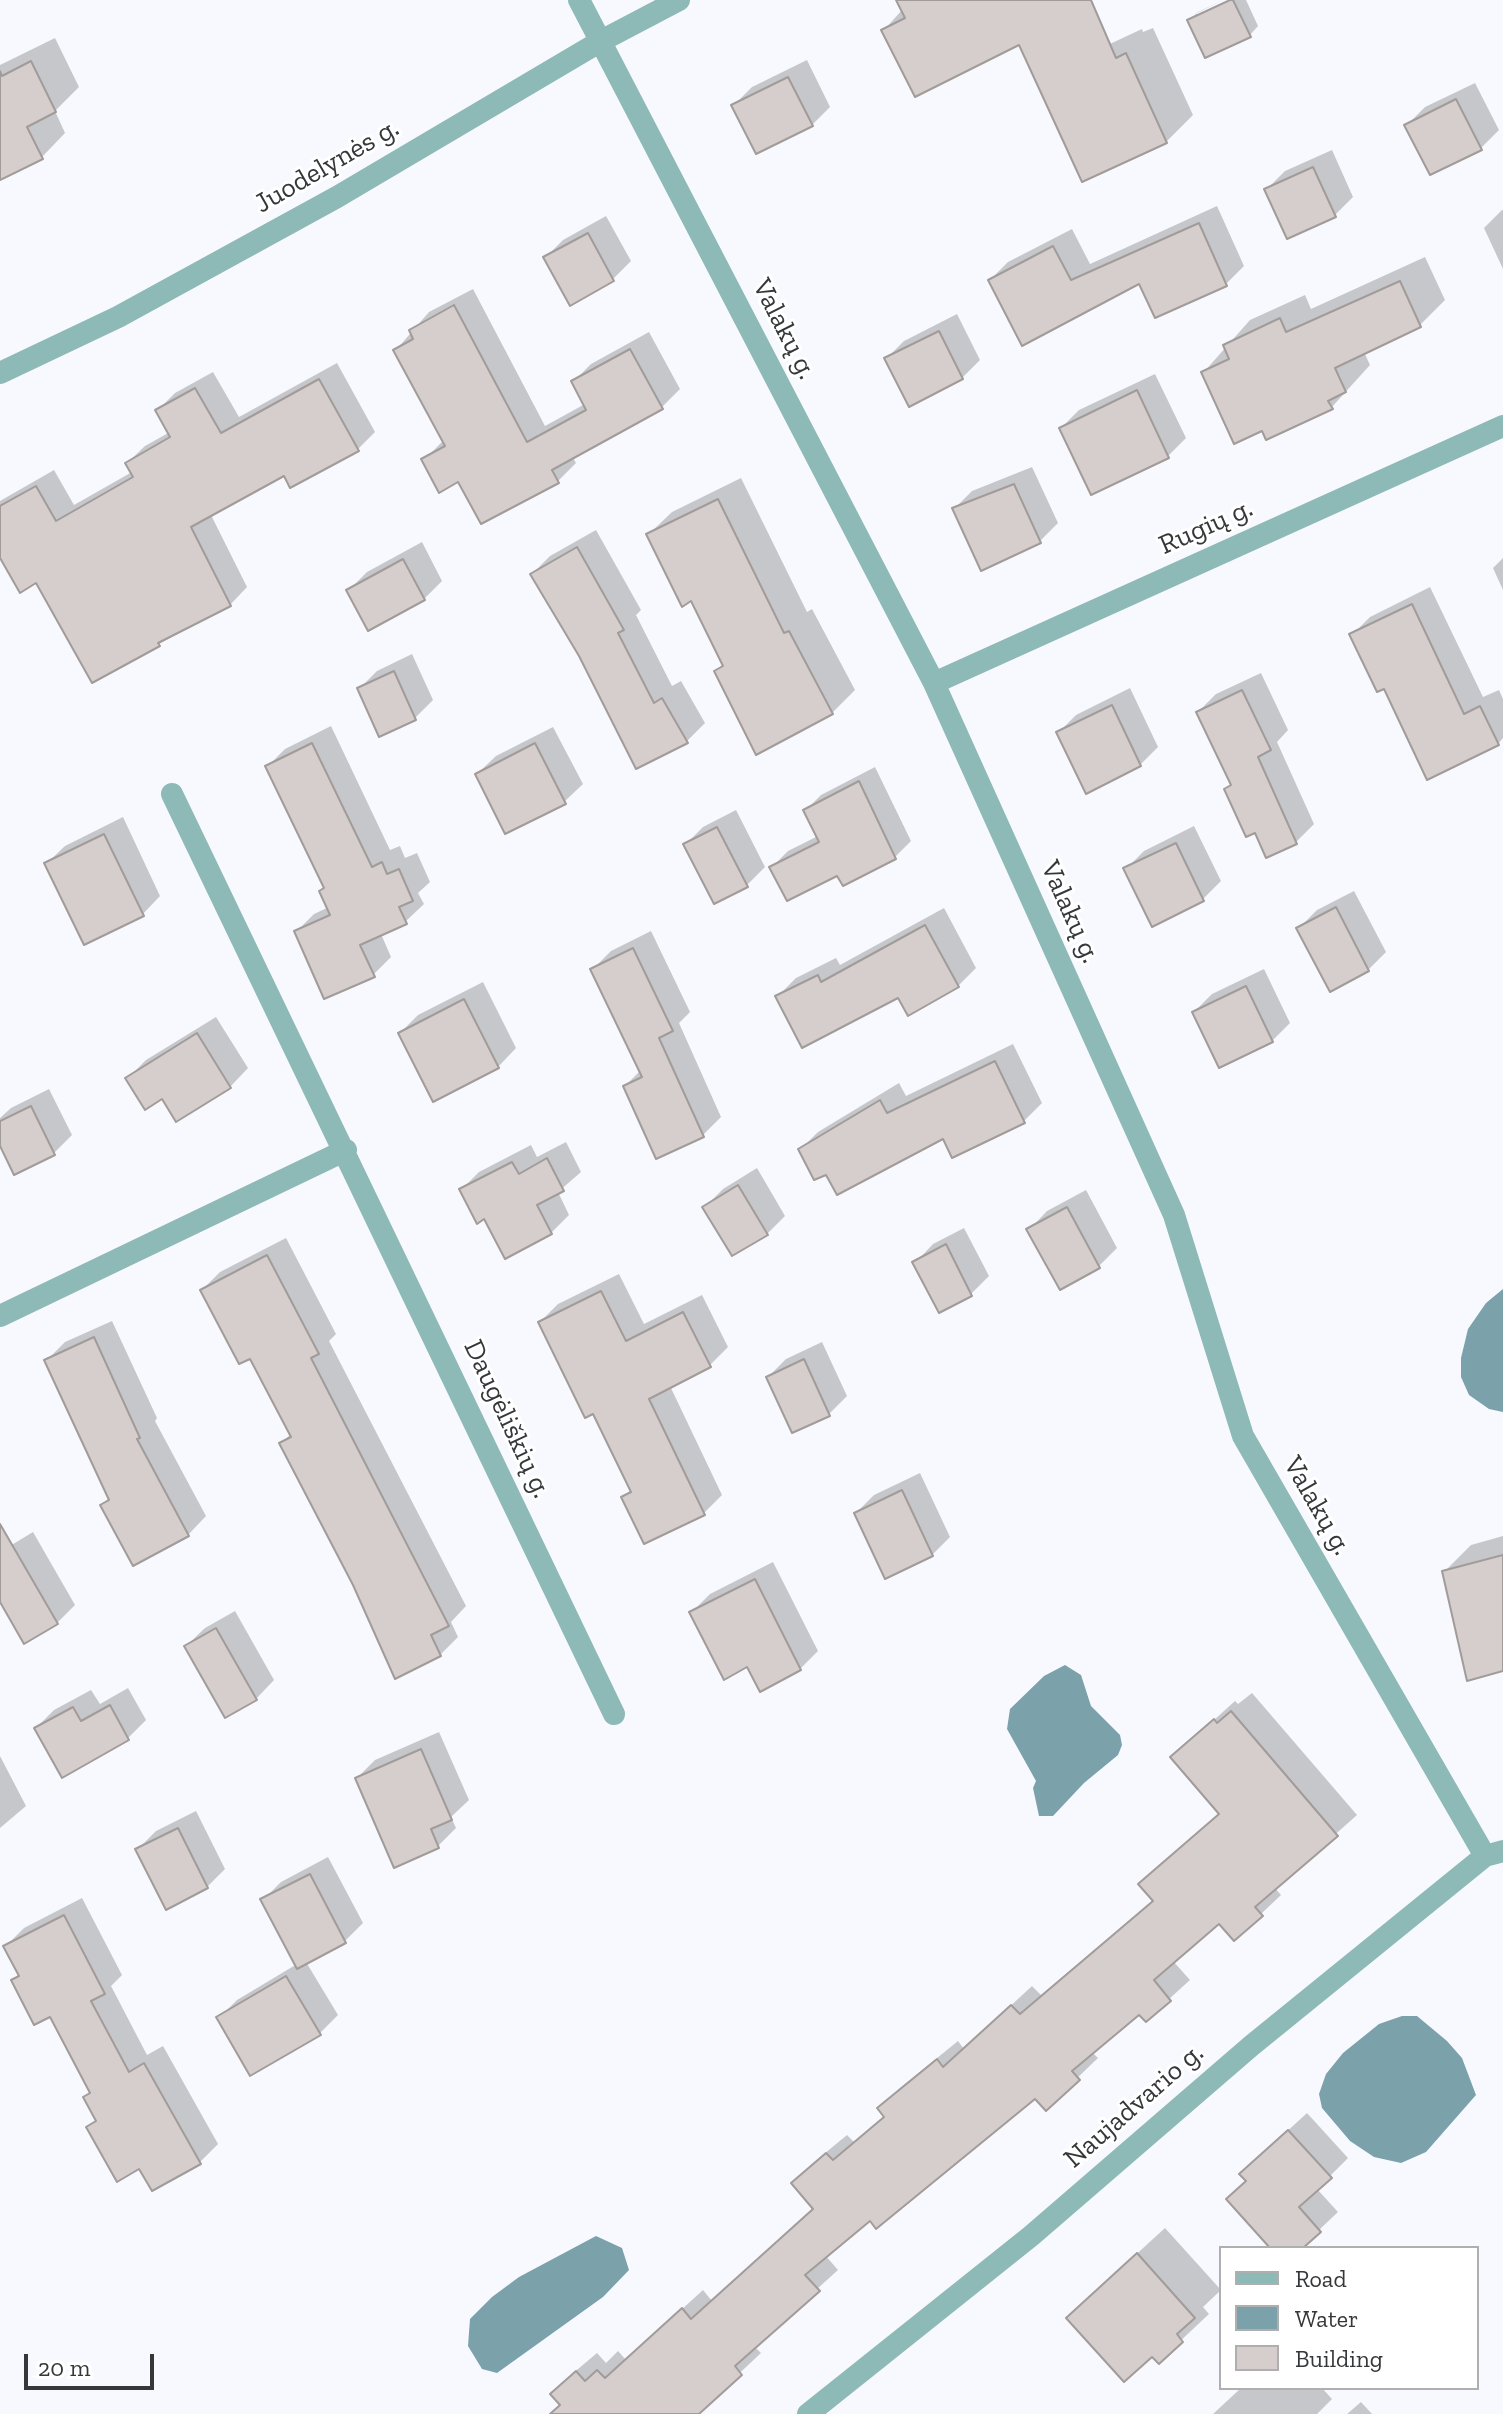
<!DOCTYPE html>
<meta charset="utf-8">
<style>
body{margin:0}
#map{position:relative;width:1503px;height:2414px;overflow:hidden;background:#f8f9fe;font-family:"Zilla Slab",serif}
canvas{display:block}
.legend{position:absolute;left:1219px;top:2246px;width:260px;height:144px;box-sizing:border-box;background:#fff;border:2px solid #afafb0;margin:0;padding:10px 14px;list-style:none;font-size:24px;color:#363739}
.legend li{display:flex;align-items:center;gap:16px;height:40px}
.legend b{width:40px;border:2px solid #afafb0}
.scale{position:absolute;left:24px;top:2354px;width:130px;height:36px;box-sizing:border-box;border:4px solid #363739;border-top:0;padding-left:10px;font-size:24px;line-height:28px;white-space:nowrap;color:#363739;-webkit-text-stroke:6px #fff;paint-order:stroke}
</style>
<div id="map">
<canvas width="1503" height="2414"></canvas>
<ul class="legend">
<li><b style="height:10px;background:#8db9b6"></b>Road</li>
<li><b style="height:22px;background:#7ba1ab"></b>Water</li>
<li><b style="height:22px;background:#d5cecc"></b>Building</li>
</ul>
<div class="scale">20 m</div>
</div>
<script>
const ctx = document.querySelector('canvas').getContext('2d');
ctx.lineJoin = 'round';
function fillPath(path, color) { ctx.fillStyle = color; ctx.fill(path, 'evenodd'); }
const poly = rows => new Path2D(rows.map(r => 'M' + r).join(''));
function strokePath(path, color, width, dash) { ctx.strokeStyle = color; ctx.lineWidth = width; ctx.lineCap = dash ? 'butt' : 'round'; ctx.setLineDash(dash || []); ctx.stroke(path); }
function label(font, color, halo, rows, align = 'center') {
  ctx.font = font + ' "Zilla Slab",serif'; ctx.lineWidth = 6; ctx.setLineDash([]); ctx.textBaseline = 'middle'; ctx.strokeStyle = halo; ctx.fillStyle = color; for (const [text, x, y, turn = 0] of rows) {
    ctx.save(); ctx.translate(x, y); ctx.rotate((+turn || 0) * Math.PI / 180); ctx.textAlign = isNaN(turn) ? turn : align; if (halo) ctx.strokeText(text, 0, 0); ctx.fillText(text, 0, 0); ctx.restore();
  }
}
fillPath(poly([
 [1503,1289,1503,1412,1489,1409,1469,1395,1461,1377,1461,1358,1468,1329,1486,1303],
 [1065,1665,1081,1675,1091,1706,1120,1735,1122,1745,1118,1755,1084,1783,1053,1816,1039,1816,1033,1788,1036,1781,1007,1729,1010,1709,1044,1676],
 [1402,2016,1417,2016,1447,2041,1462,2058,1476,2095,1426,2152,1401,2163,1374,2157,1350,2141,1322,2108,1319,2094,1326,2074,1343,2053,1379,2024],
 [596,2236,622,2248,629,2270,603,2297,497,2373,482,2369,468,2346,470,2319,492,2297,519,2277]
]), '#7ba1ab');
fillPath(poly([
 [911,0,1074,0,884,30],
 [1223,0,1197,13,1197,18,1234,0,1246,0,1258,26,1250,35,1190,20,1198,12],
 [1153,28,1193,115,1166,142,1069,63,1142,29,1143,32],
 [55,38,79,87,55,111,65,133,42,157,0,176,0,65],
 [807,60,830,107,812,125,734,105,752,87],
 [1475,83,1499,130,1481,148,1407,125,1425,107],
 [1332,150,1353,197,1335,215,1267,189,1285,171],
 [1217,206,1244,266,1226,284,990,280,1008,262,1072,229,1090,264],
 [1502,210,1503,210,1503,269,1484,228],
 [606,216,631,261,613,279,570,303,545,258,563,240],
 [1425,257,1445,300,1420,325,1364,352,1370,365,1331,408,1263,429,1203,373,1250,320,1305,295,1311,309],
 [473,289,545,426,585,404,573,382,591,364,649,332,680,389,662,407,572,456,576,463,558,481,459,480,424,460,444,440,396,350,429,312],
 [957,314,980,360,962,378,886,359,904,341],
 [337,363,375,432,358,449,284,473,211,515,247,587,230,605,159,644,37,580,0,554,0,501,54,470,74,505,132,472,127,463,145,446,170,432,158,410,175,393,213,372,239,417],
 [1155,374,1186,438,1168,456,1061,428,1079,410],
 [1032,467,1058,523,1040,541,954,509,972,491],
 [741,478,807,612,812,609,855,690,832,713,716,671,724,663,692,598,649,534,672,512],
 [596,530,641,610,636,615,672,686,681,681,705,723,687,741,580,655,532,574,550,556],
 [422,542,442,581,424,599,349,590,367,572],
 [1503,558,1503,590,1493,568],
 [1430,587,1483,697,1499,690,1503,699,1503,738,1498,744,1385,686,1352,635,1370,617],
 [412,654,433,700,415,718,359,689,377,671],
 [1261,673,1288,730,1277,742,1314,824,1296,842,1226,789,1232,783,1198,712,1216,694],
 [1130,688,1158,747,1140,765,1058,733,1076,715],
 [331,726,390,850,400,846,405,858,417,853,430,882,418,893,424,904,405,922,381,934,391,957,373,975,296,932,314,914,329,907,326,887,267,767,285,749],
 [553,727,583,784,564,802,477,774,496,756],
 [875,767,911,841,895,857,838,873,772,867,788,851,818,836,805,811,821,795],
 [736,810,765,867,747,885,685,845,703,827],
 [123,817,160,896,142,915,46,864,65,846],
 [1194,826,1221,881,1203,899,1126,869,1144,851],
 [1354,891,1386,952,1368,970,1299,928,1317,910],
 [944,908,976,968,958,986,898,995,777,997,796,978,836,958,840,965],
 [651,931,690,1012,679,1023,721,1117,703,1135,625,1086,641,1070,593,969,611,951],
 [1264,969,1290,1023,1272,1041,1194,1012,1212,994],
 [483,982,516,1048,498,1067,400,1033,418,1015],
 [216,1017,248,1068,230,1087,162,1096,128,1078,146,1060],
 [1013,1044,1042,1103,1024,1121,953,1156,944,1136,800,1150,818,1132,899,1083,906,1096],
 [49,1089,72,1135,54,1153,0,1141,0,1118,11,1108],
 [566,1142,581,1172,558,1192,569,1215,551,1233,485,1216,461,1190,479,1172,531,1145,537,1157],
 [757,1168,785,1216,767,1234,705,1207,723,1189],
 [1086,1190,1117,1248,1099,1266,1061,1287,1029,1230,1047,1211],
 [964,1228,989,1276,971,1294,915,1263,933,1244],
 [286,1238,336,1334,329,1341,466,1606,451,1622,458,1637,440,1655,354,1585,281,1443,291,1434,250,1356,202,1290,220,1272],
 [619,1274,644,1324,702,1295,728,1347,710,1365,670,1386,722,1495,704,1513,623,1497,632,1489,594,1412,540,1322,558,1304],
 [112,1321,157,1418,155,1421,206,1516,188,1535,102,1505,110,1497,47,1360,65,1342],
 [822,1342,847,1396,829,1414,793,1431,768,1377,786,1359],
 [920,1473,950,1537,932,1555,856,1513,874,1495],
 [33,1532,75,1605,57,1623,0,1598,0,1552],
 [1503,1536,1503,1669,1444,1572,1471,1545],
 [773,1562,818,1651,800,1669,748,1665,692,1612,710,1594],
 [235,1611,274,1680,256,1699,186,1646,205,1628],
 [128,1688,146,1720,128,1738,63,1775,36,1728,54,1710,91,1690,100,1704],
 [1252,1693,1357,1815,1275,1888,1281,1895,1261,1914,1219,1921,1173,1961,1190,1980,1146,2020,1139,2012,1092,2052,1098,2058,1046,2108,1035,2096,825,2255,838,2270,754,2346,761,2353,696,2414,571,2414,572,2374,597,2353,606,2363,618,2351,626,2360,703,2290,712,2301,815,2208,793,2183,813,2163,847,2135,854,2142,886,2115,880,2108,900,2088,958,2041,964,2049,1032,1986,1041,1995,1154,1900,1221,1813,1173,1757,1235,1701,1238,1704],
 [439,1732,469,1800,451,1817,456,1828,438,1846,357,1778,375,1760],
 [0,1756,26,1806,0,1828],
 [196,1811,225,1869,207,1887,138,1849,156,1831],
 [328,1857,363,1923,345,1941,306,1962,338,2015,319,2034,219,2018,237,2000,297,1964,263,1900,281,1882],
 [82,1898,122,1975,111,1986,147,2055,163,2046,218,2144,200,2162,140,2166,88,2127,97,2119,85,2097,91,2091,51,2014,13,1980,20,1973,6,1946,24,1928],
 [1307,2113,1348,2158,1317,2189,1338,2212,1300,2248,1272,2248,1248,2180,1260,2156],
 [1165,2228,1221,2290,1203,2307,1209,2314,1159,2361,1095,2292],
 [1241,2388,1322,2388,1332,2399,1317,2414,1213,2414],
 [1361,2402,1372,2414,1347,2414]
]), '#0003');
const building = poly([
 [896,0,1091,0,1116,58,1126,53,1167,143,1082,182,1019,45,915,97,881,30,905,18,896,0],
 [1230,0,1233,0,1251,37,1205,58,1187,20,1230,0],
 [31,61,56,112,27,127,43,159,0,180,0,71,2,76,31,61],
 [788,77,813,126,756,154,731,105,788,77],
 [1456,99,1482,150,1430,175,1404,125,1456,99],
 [1313,167,1336,217,1287,239,1264,189,1313,167],
 [1199,223,1227,286,1155,318,1139,284,1022,346,988,280,1053,246,1071,280,1199,223],
 [588,233,614,281,570,306,543,257,588,233],
 [1400,281,1421,327,1335,368,1346,392,1328,401,1333,409,1266,440,1262,431,1234,444,1201,372,1229,359,1223,345,1280,318,1286,332,1400,281],
 [454,305,527,442,586,410,571,381,630,349,663,409,552,470,559,483,481,524,458,482,439,493,421,459,445,446,393,350,413,339,409,330,454,305],
 [939,331,963,379,909,407,884,358,939,331],
 [319,379,359,451,290,488,284,476,191,527,231,606,158,643,160,646,92,683,36,583,20,593,0,558,0,506,36,486,56,521,133,477,125,463,170,437,155,410,195,388,221,433,319,379],
 [1137,390,1169,458,1091,495,1059,428,1137,390],
 [1014,484,1041,543,981,571,952,508,1014,484],
 [718,499,784,633,789,631,833,714,756,755,714,671,723,666,691,601,682,607,646,534,718,499],
 [577,547,624,630,618,633,654,703,662,698,688,743,636,769,579,656,530,574,577,547],
 [403,559,425,600,368,631,346,590,403,559],
 [1412,604,1464,714,1480,706,1499,745,1427,780,1384,689,1377,692,1349,634,1412,604],
 [394,671,416,720,379,737,357,688,394,671],
 [1242,690,1271,750,1258,757,1297,844,1266,858,1255,833,1246,837,1224,789,1231,785,1196,712,1242,690],
 [1112,705,1141,766,1086,794,1056,732,1112,705],
 [312,743,372,867,382,862,387,874,399,869,413,901,399,907,407,924,360,945,375,977,324,999,294,931,330,915,319,891,324,888,265,766,312,743],
 [535,743,566,804,505,834,475,774,535,743],
 [859,781,896,859,843,886,837,876,787,901,769,867,819,842,803,810,859,781],
 [717,827,748,887,714,904,683,844,717,827],
 [104,834,144,916,84,945,44,863,104,834],
 [1176,843,1204,901,1152,927,1123,868,1176,843],
 [1336,907,1369,971,1330,992,1296,928,1336,907],
 [925,925,959,987,908,1016,898,998,802,1048,775,996,818,975,821,982,925,925],
 [633,948,673,1031,659,1038,704,1137,656,1159,623,1086,642,1077,590,969,633,948],
 [1246,986,1273,1042,1219,1068,1192,1012,1246,986],
 [464,999,499,1068,433,1102,398,1033,464,999],
 [197,1033,231,1088,176,1122,162,1099,145,1110,125,1078,197,1033],
 [995,1061,1025,1123,952,1158,943,1139,837,1195,826,1175,814,1180,798,1149,880,1100,887,1113,995,1061],
 [31,1106,55,1155,14,1175,0,1146,0,1121,31,1106],
 [547,1158,564,1191,537,1205,552,1234,505,1259,484,1219,477,1224,459,1189,512,1162,519,1174,547,1158],
 [738,1185,768,1235,732,1256,702,1207,738,1185],
 [1067,1207,1100,1268,1060,1290,1026,1229,1067,1207],
 [946,1244,972,1296,939,1313,912,1262,946,1244],
 [267,1255,319,1354,311,1358,449,1626,431,1635,441,1656,395,1679,353,1585,279,1443,291,1437,250,1359,239,1364,200,1290,267,1255],
 [601,1291,626,1341,683,1312,711,1367,649,1399,705,1515,644,1544,621,1497,631,1492,593,1414,585,1418,538,1322,601,1291],
 [94,1337,140,1438,137,1439,189,1536,133,1566,100,1505,109,1500,44,1360,94,1337],
 [804,1359,830,1416,792,1433,766,1377,804,1359],
 [902,1490,933,1556,885,1579,854,1513,902,1490],
 [0,1524,58,1624,24,1644,0,1602,0,1524],
 [1503,1555,1503,1671,1467,1681,1442,1571,1503,1555],
 [755,1579,801,1670,760,1692,747,1667,724,1680,689,1612,755,1579],
 [216,1628,257,1700,225,1718,184,1646,216,1628],
 [110,1705,129,1740,62,1778,34,1728,73,1707,81,1721,110,1705],
 [1231,1711,1338,1836,1255,1907,1263,1916,1234,1941,1219,1924,1154,1980,1171,2001,1146,2022,1139,2015,1072,2071,1080,2080,1046,2111,1035,2099,876,2229,870,2221,805,2275,820,2291,735,2366,742,2375,699,2414,550,2414,560,2405,550,2394,576,2371,585,2381,597,2370,605,2378,682,2308,691,2319,813,2209,791,2183,826,2153,833,2160,884,2117,877,2108,937,2059,943,2067,1011,2005,1020,2014,1153,1901,1138,1884,1219,1814,1170,1757,1214,1719,1217,1723,1231,1711],
 [421,1749,452,1820,431,1829,439,1848,394,1868,355,1778,421,1749],
 [178,1828,208,1888,166,1910,135,1849,178,1828],
 [310,1874,346,1943,297,1969,260,1899,310,1874],
 [64,1915,105,1994,91,2001,129,2072,144,2063,201,2164,152,2191,139,2169,117,2182,86,2127,96,2121,83,2097,90,2093,50,2017,34,2025,11,1980,19,1976,3,1946,64,1915],
 [286,1976,321,2035,250,2076,216,2017,286,1976],
 [1288,2130,1332,2178,1299,2207,1321,2232,1303,2248,1270,2248,1226,2199,1246,2181,1239,2174,1288,2130],
 [1137,2253,1195,2318,1177,2334,1183,2342,1159,2364,1152,2357,1124,2382,1066,2318,1137,2253]
]);
fillPath(building, '#d5cecc');
strokePath(building, '#a19b99', 2);
strokePath(poly([
 [579,0,934,683,1174,1215,1243,1436,1485,1856],
 [0,373,118,317,337,197,601,41,679,0],
 [934,683,1503,426],
 [172,794,614,1714],
 [0,1316,346,1150],
 [808,2414,1031,2236,1251,2046,1485,1856,1503,1851]
]), '#8db9b6', 22);
label('28px', '#363739', '#fff', [
 ["Juodelynės g.",327,166,-30],
 ["Valakų g.",784,329,63],
 ["Rugių g.",1206,527,-24],
 ["Valakų g.",1070,912,66],
 ["Daugėliškių g.",507,1419,65],
 ["Valakų g.",1317,1506,60],
 ["Naujadvario g.",1134,2106,-41]
]);
</script>
